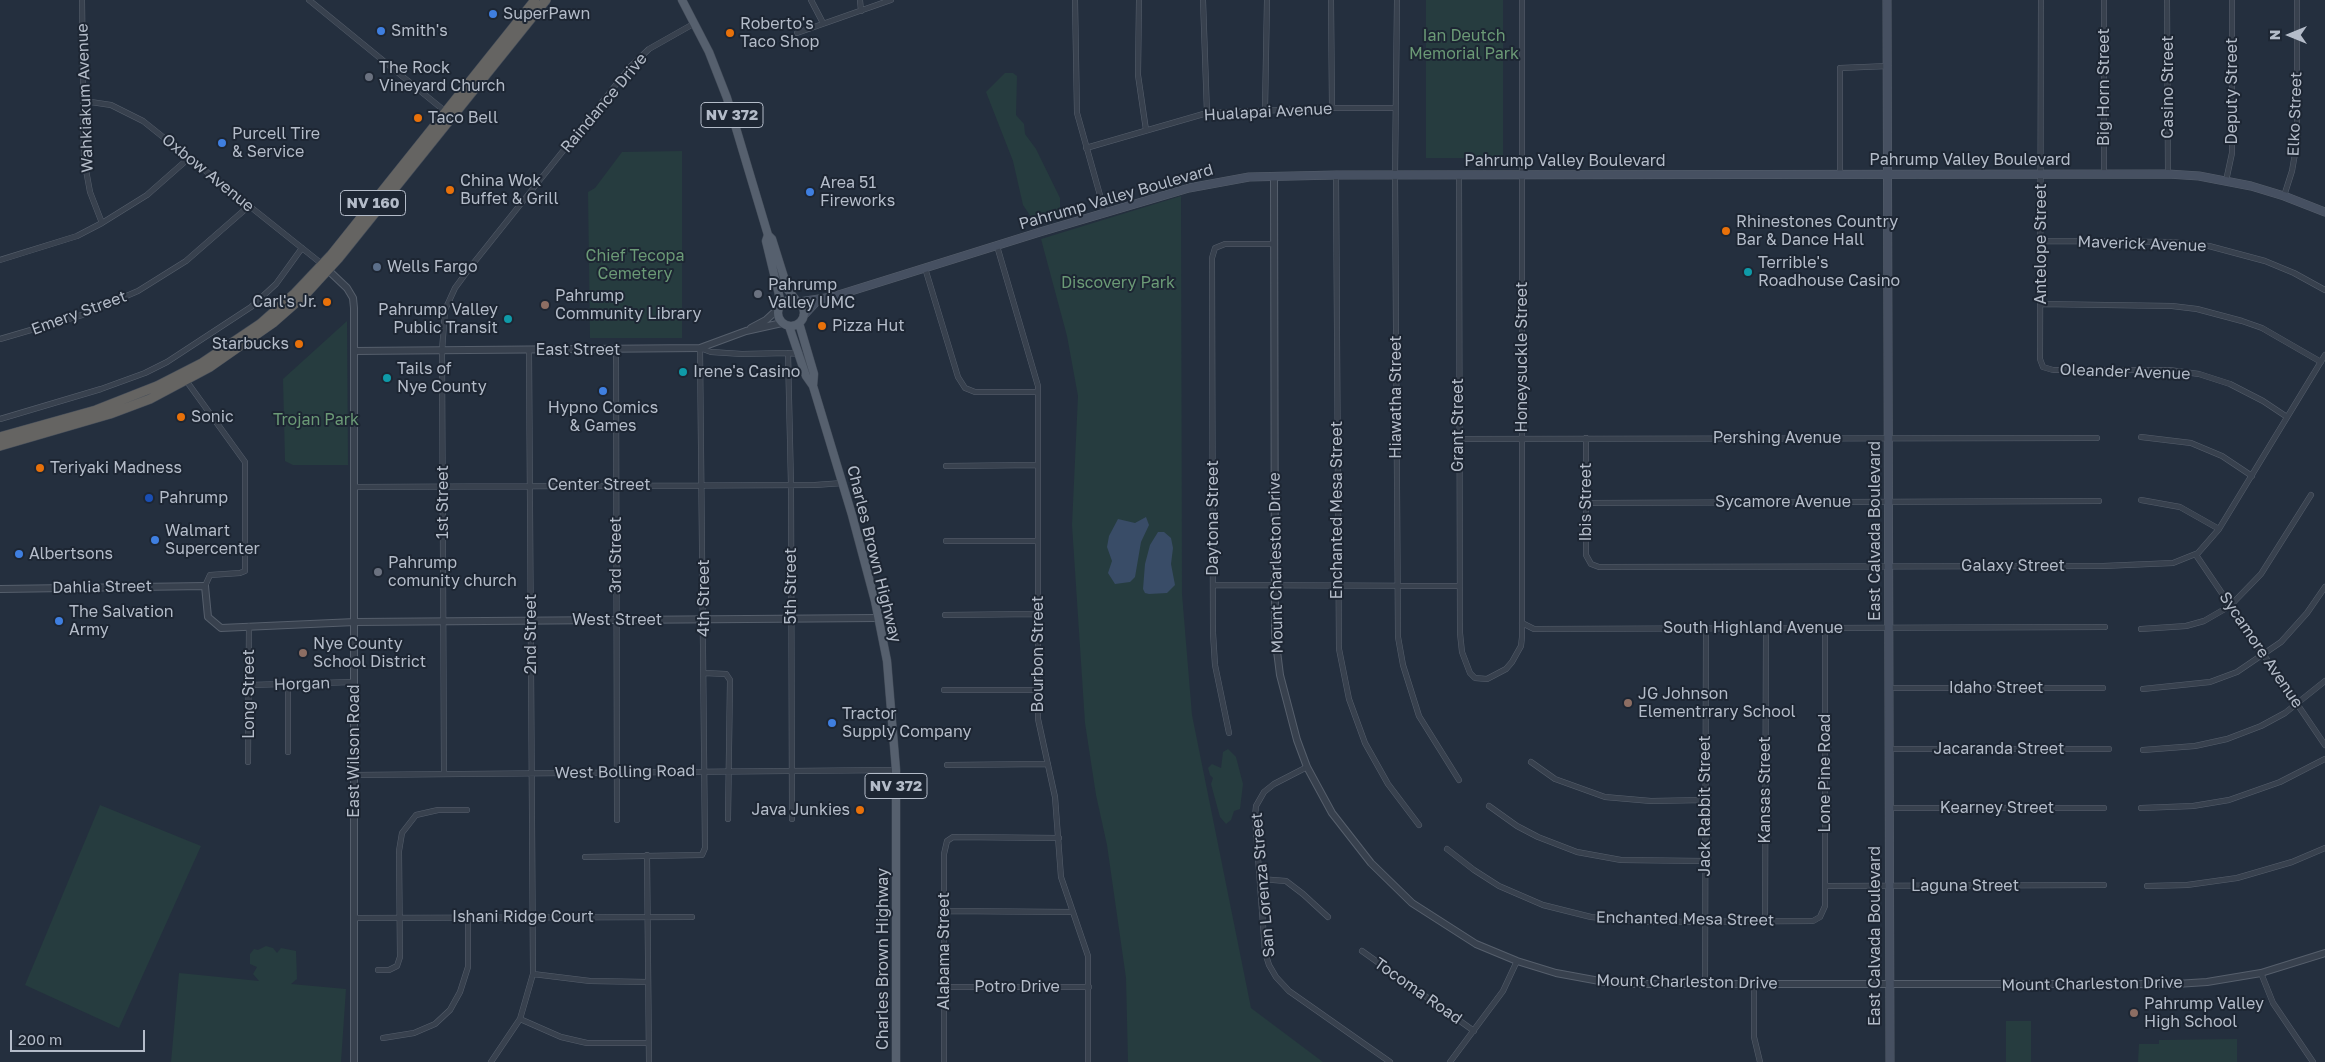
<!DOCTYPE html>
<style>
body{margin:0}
#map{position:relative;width:2325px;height:1062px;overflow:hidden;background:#242f3e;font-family:"Golos Text",sans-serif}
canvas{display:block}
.north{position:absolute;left:2265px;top:10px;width:50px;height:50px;-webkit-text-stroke:4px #1d2633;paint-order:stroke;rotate:270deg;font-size:14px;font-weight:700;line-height:20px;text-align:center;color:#b4bcc9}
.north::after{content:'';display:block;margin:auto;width:18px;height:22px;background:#b4bcc9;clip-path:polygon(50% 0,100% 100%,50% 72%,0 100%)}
.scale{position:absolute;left:10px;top:1030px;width:135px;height:22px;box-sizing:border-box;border:2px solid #b4bcc9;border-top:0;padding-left:6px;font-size:15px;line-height:18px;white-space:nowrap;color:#b4bcc9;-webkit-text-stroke:4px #1d2633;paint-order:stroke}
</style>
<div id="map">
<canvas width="2325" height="1062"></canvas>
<div class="north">N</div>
<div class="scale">200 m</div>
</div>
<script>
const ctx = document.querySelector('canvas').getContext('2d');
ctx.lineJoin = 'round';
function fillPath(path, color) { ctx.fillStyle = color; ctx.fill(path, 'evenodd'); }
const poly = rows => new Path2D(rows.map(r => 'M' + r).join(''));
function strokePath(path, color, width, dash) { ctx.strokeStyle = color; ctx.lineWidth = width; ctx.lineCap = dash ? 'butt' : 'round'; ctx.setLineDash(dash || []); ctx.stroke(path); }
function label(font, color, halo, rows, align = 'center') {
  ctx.font = font + ' "Golos Text",sans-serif'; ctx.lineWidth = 4; ctx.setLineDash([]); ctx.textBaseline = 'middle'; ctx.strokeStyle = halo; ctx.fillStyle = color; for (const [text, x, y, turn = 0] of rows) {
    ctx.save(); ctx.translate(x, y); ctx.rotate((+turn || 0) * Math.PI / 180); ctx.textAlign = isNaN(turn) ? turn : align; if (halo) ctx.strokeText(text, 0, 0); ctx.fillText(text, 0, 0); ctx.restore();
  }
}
fillPath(poly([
 [1426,0,1503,0,1503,158,1426,158],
 [1005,73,1013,73,1017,76,1016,115,1024,124,1025,134,1036,149,1060,198,1060,213,1053,217,1031,217,1023,205,1013,161,986,92],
 [682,151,682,338,590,338,588,192,595,188,622,152],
 [1181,196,1182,594,1192,715,1251,1008,1323,1062,1128,1062,1126,978,1107,845,1096,795,1085,723,1072,525,1078,396,1067,336,1041,239],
 [347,321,348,465,293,465,285,461,283,379],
 [1228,749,1236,757,1243,784,1240,809,1234,811,1231,820,1226,824,1220,817,1211,784,1213,778,1210,775,1208,768,1212,764,1221,768,1223,752],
 [100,805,201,846,119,1028,25,985],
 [266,946,273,948,277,953,281,948,296,951,297,979,291,984,346,989,341,1062,171,1062,179,973,259,981,253,974,257,967,250,964,250,954,254,949,258,950],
 [2006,1021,2031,1021,2031,1062,2006,1062],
 [2237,1039,2237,1062,2138,1062,2139,1044,2159,1044,2159,1040]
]), '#263c3f');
fillPath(poly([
 [1146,517,1149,525,1141,542,1135,577,1130,582,1115,584,1108,573,1112,561,1107,547,1109,536,1118,519,1135,523],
 [1158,532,1164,532,1171,538,1173,548,1171,564,1175,585,1167,593,1149,594,1145,593,1143,589,1145,564,1150,545]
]), '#394c67');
const minor = poly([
 [82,0,84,159,90,192,102,223],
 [309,0,446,112],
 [811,0,823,23],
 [860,0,861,11],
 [1075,0,1077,113,1105,213],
 [1139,0,1138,75,1146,130],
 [1203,0,1207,113],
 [1331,0,1332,108],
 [1397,0,1395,175,1398,637,1403,665,1419,716,1459,780],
 [2041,0,2040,359,2043,367,2053,370,2169,370,2199,374,2230,384,2263,401,2287,417],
 [2104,0,2104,174],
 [2167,0,2168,174],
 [797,33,891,0],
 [84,101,111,105,143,121,322,264],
 [1265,110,1267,0],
 [1086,148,1207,113,1332,108,1395,108],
 [1840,174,1840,68,1888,66],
 [1336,175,1339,649,1349,699,1365,743,1388,784,1419,825],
 [1459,175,1460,633,1462,652,1470,673,1475,678,1487,679,1506,669,1512,662,1521,646,1522,637,1522,0],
 [2226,181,2232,153,2232,0],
 [2284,196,2292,171,2297,142,2297,0],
 [2041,241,2171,242,2209,246,2265,261,2294,273,2325,290],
 [997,246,1038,386,1038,719,1055,797,1061,877,1088,956,1088,1062],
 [0,260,77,236,102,223,147,195,189,158],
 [925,268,958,377,965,388,975,392,1038,392],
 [2040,304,2172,306,2197,309,2242,321,2262,328,2321,362],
 [0,339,82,315,138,291,186,261,249,206],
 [616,349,617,820],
 [788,353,791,485,792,819],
 [185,379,245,462,245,571,240,573,210,575,205,586],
 [0,419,101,389,145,373,167,362,251,307,276,284,302,248],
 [2141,437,2191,443,2222,456,2252,476],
 [1586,438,1586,555,1591,564,1599,567,2103,566,2173,563,2198,553,2219,529,2325,355],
 [1458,439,2097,438],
 [946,466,1038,465],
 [355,487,815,485,843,483],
 [2141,500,2180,507,2219,529],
 [1587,503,2099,501],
 [946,541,1038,541],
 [2196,555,2325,745],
 [1213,585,1458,586],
 [945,615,1038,614],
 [1522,623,1534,629,2105,627],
 [2141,629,2186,626,2204,621,2230,606,2261,574,2311,495],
 [704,673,726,674,730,680,728,819],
 [288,684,288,752],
 [249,685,354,682],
 [1889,688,2103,688],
 [2143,689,2210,682,2237,672,2281,642,2307,613,2325,587],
 [944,690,1037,690],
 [1229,733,1215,665,1213,633,1212,258,1215,248,1225,244,1274,244],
 [1889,749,2109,749],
 [2143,750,2195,746,2227,739,2261,726,2285,713,2325,681],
 [248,762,249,626],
 [1531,762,1555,779,1605,797,1651,801,1705,800],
 [947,765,1048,764],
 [1307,767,1274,784,1264,792,1256,806,1255,817,1262,911,1265,952,1269,965,1276,977,1289,991,1390,1062],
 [444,774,442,351,445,310,455,288,472,265,630,67,649,49,695,23],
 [353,775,896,770],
 [1489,806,1517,826,1538,837,1577,852,1621,860,1705,861],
 [1889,808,2104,808],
 [2141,808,2193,806,2229,800,2280,782,2325,759],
 [1447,849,1474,870,1499,886,1543,905,1591,917,1644,922,1813,921,1820,917,1825,906,1825,628],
 [647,855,649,1062],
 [585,857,702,855,705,848,700,348,711,352,742,354,788,353,800,354],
 [1260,879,1286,881,1303,894,1328,917],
 [1825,886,2104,885],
 [2147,886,2187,885,2237,878,2292,862,2325,848],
 [944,911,1073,912],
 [354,918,692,917],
 [1765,922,1766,629],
 [1362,951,1474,1031],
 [378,970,389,970,397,966,400,957,399,851,402,833,416,815,438,810,467,810],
 [2261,973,2273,1003,2313,1062],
 [533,974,590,981,648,982],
 [1705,984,1706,628],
 [1754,984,1754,1037,1760,1062],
 [944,987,1089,987],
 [520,1019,561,1037,587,1043,649,1043],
 [383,1038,414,1033,435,1024,450,1010,460,992,468,967,468,917],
 [491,1062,520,1019,533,974,529,350],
 [944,1062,944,854,947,841,953,837,1059,838],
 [1450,1062,1503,991,1517,961]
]);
const tertiary = poly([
 [1274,176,1275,635,1280,675,1297,740,1307,767,1332,813,1371,863,1412,903,1476,944,1517,961,1556,973,1605,982,1631,984,2176,984,2207,982,2261,973,2325,953],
 [328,270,347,288,353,298,354,308,354,1062],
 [751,328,766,320,778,309],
 [354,351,700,348,746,331,782,323],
 [0,589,205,586,208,617,221,628,355,622,878,618]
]);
const secondary = poly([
 [1887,0,1890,1062],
 [799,302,832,297,1040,232,1189,188,1249,177,1336,175,2168,174,2199,176,2251,186,2284,196,2325,212],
 [804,315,817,301]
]);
const primary = poly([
 [682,0,709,52,727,98,768,235,772,239,788,290,796,300],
 [768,235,766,241,781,303],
 '778 313a13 13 0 1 1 26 0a13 13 0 1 1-26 0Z',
 [799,323,814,374,813,386],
 [789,326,806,376,813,386,852,515,875,601,887,661,896,770,896,1062]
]);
const trunk = poly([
 [0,437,96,410,157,386,202,363,260,324,295,293,331,255,535,0],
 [0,446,110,414,150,399,210,367,273,323,306,294,338,259,546,0]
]);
strokePath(minor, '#565f6c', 6);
strokePath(tertiary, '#565f6c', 8);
strokePath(secondary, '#565f6c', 9);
strokePath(primary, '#414a57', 9);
strokePath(trunk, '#434c59', 10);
strokePath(minor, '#38414e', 5);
strokePath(tertiary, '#38414e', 6);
strokePath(secondary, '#465061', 8);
strokePath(primary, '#56606e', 8);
strokePath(trunk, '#656462', 9);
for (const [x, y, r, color] of [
 [493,14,5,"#3f7fe0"],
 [381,31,5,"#3f7fe0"],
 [730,33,5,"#e8710a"],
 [369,77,5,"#6b7280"],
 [418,118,5,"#e8710a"],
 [222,143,5,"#3f7fe0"],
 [450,190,5,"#e8710a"],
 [810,192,5,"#3f7fe0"],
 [1726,231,5,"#e8710a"],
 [377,267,5,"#5c6f8a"],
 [1748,272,5,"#0f9aa8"],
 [758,294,5,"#6b7280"],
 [327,302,5,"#e8710a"],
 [545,305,5,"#8d6e63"],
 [508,319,5,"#0f9aa8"],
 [822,326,5,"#e8710a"],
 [299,344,5,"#e8710a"],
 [683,372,5,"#0f9aa8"],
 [387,378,5,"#0f9aa8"],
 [603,391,5,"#3f7fe0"],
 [181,417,5,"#e8710a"],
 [40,468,5,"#e8710a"],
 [149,498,5,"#1a4fb4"],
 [155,540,5,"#3f7fe0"],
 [19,554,5,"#3f7fe0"],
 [378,572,5,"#6b7280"],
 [59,621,5,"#3f7fe0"],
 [303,653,5,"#8d6e63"],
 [1628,703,5,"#8d6e63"],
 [832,723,5,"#3f7fe0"],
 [860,810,5,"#e8710a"],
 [2134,1013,5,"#8d6e63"]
]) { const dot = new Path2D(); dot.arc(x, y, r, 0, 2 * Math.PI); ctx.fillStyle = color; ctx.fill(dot); strokePath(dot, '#1d2633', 2); }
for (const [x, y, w] of [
 [732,115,62],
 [373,203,65],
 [896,786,62]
]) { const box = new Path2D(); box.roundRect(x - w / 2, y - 12.5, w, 25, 4); ctx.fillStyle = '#1d2633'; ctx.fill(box); strokePath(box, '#b4bcc9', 1); }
label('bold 15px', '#b4bcc9', null, [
 ["NV 372",732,115],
 ["NV 160",373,203],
 ["NV 372",896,786]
]);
label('16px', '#b4bcc9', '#1d2633', [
 ["SuperPawn",503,14],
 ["Roberto's",740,24],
 ["Taco Shop",740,42],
 ["Smith's",391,31],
 ["The Rock",379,68],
 ["Vineyard Church",379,86],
 ["Taco Bell",428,118],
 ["Purcell Tire",232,134],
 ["& Service",232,152],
 ["China Wok",460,181],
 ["Buffet & Grill",460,199],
 ["Area 51",820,183],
 ["Fireworks",820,201],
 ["Rhinestones Country",1736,222],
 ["Bar & Dance Hall",1736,240],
 ["Terrible's",1758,263],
 ["Roadhouse Casino",1758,281],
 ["Wells Fargo",387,267],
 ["Pahrump",768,285],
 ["Valley UMC",768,303],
 ["Pahrump",555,296],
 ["Community Library",555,314],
 ["Carl's Jr.",317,302,"right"],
 ["Pahrump Valley",498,310,"right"],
 ["Public Transit",498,328,"right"],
 ["Pizza Hut",832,326],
 ["Starbucks",289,344,"right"],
 ["Tails of",397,369],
 ["Nye County",397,387],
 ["Irene's Casino",693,372],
 ["Hypno Comics",603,408,"center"],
 ["& Games",603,426,"center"],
 ["Sonic",191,417],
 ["Teriyaki Madness",50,468],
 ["Pahrump",159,498],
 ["Walmart",165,531],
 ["Supercenter",165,549],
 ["Albertsons",29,554],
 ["Pahrump",388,563],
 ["comunity church",388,581],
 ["The Salvation",69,612],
 ["Army",69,630],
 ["Nye County",313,644],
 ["School District",313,662],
 ["JG Johnson",1638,694],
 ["Elementrrary School",1638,712],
 ["Tractor",842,714],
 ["Supply Company",842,732],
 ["Java Junkies",850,810,"right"],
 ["Pahrump Valley",2144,1004],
 ["High School",2144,1022]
], 'left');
label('16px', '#6b9a76', '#1d2633', [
 ["Ian Deutch",1464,36],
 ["Memorial Park",1464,54],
 ["Chief Tecopa",635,256],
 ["Cemetery",635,274],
 ["Discovery Park",1118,283],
 ["Trojan Park",316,420]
]);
label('16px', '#b4bcc9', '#1d2633', [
 ["Big Horn Street",2104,87,-90],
 ["Casino Street",2168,87,-90],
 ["Deputy Street",2232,91,-90],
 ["Wahkiakum Avenue",85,98,-92],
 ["Raindance Drive",604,103,-50],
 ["Hualapai Avenue",1268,112,-3],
 ["Elko Street",2295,114,-88],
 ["Pahrump Valley Boulevard",1970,160],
 ["Pahrump Valley Boulevard",1565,161],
 ["Oxbow Avenue",208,173,39],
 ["Pahrump Valley Boulevard",1116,197,-16],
 ["Antelope Street",2041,244,-90],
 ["Maverick Avenue",2142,244,2],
 ["Emery Street",79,313,-20],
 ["East Street",578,350],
 ["Honeysuckle Street",1522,357,-90],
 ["Oleander Avenue",2125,372,2],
 ["Hiawatha Street",1396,397,-90],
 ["Grant Street",1458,425,-90],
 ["Pershing Avenue",1777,438],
 ["Center Street",599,485],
 ["1st Street",443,502,-90],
 ["Ibis Street",1586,502,-90],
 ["Sycamore Avenue",1783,502],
 ["Enchanted Mesa Street",1337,510,-90],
 ["Daytona Street",1213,518,-90],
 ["East Calvada Boulevard",1875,531,-90],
 ["Charles Brown Highway",874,554,76],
 ["3rd Street",616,555,-90],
 ["Mount Charleston Drive",1276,563,-91],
 ["Galaxy Street",2013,566],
 ["5th Street",791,586,-90],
 ["Dahlia Street",102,587,-1],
 ["4th Street",704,598,-90],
 ["West Street",617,620],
 ["South Highland Avenue",1753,628],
 ["2nd Street",531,634,-90],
 ["Sycamore Avenue",2261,650,56],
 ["Bourbon Street",1038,654,-90],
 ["Horgan",302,684,-2],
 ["Idaho Street",1996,688],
 ["Long Street",249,694,-90],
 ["Jacaranda Street",1999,749],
 ["East Wilson Road",354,751,-90],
 ["West Bolling Road",625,772,-1],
 ["Lone Pine Road",1825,773,-90],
 ["Kansas Street",1765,790,-90],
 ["Jack Rabbit Street",1705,806,-90],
 ["Kearney Street",1997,808],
 ["San Lorenza Street",1263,885,-95],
 ["Laguna Street",1965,886],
 ["Ishani Ridge Court",523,917],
 ["Enchanted Mesa Street",1685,919,1],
 ["East Calvada Boulevard",1875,936,-90],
 ["Alabama Street",944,951,-90],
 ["Charles Brown Highway",883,959,-90],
 ["Mount Charleston Drive",1687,982,1],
 ["Mount Charleston Drive",2092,984,-1],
 ["Potro Drive",1017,987],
 ["Tocoma Road",1418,991,35]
]);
</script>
